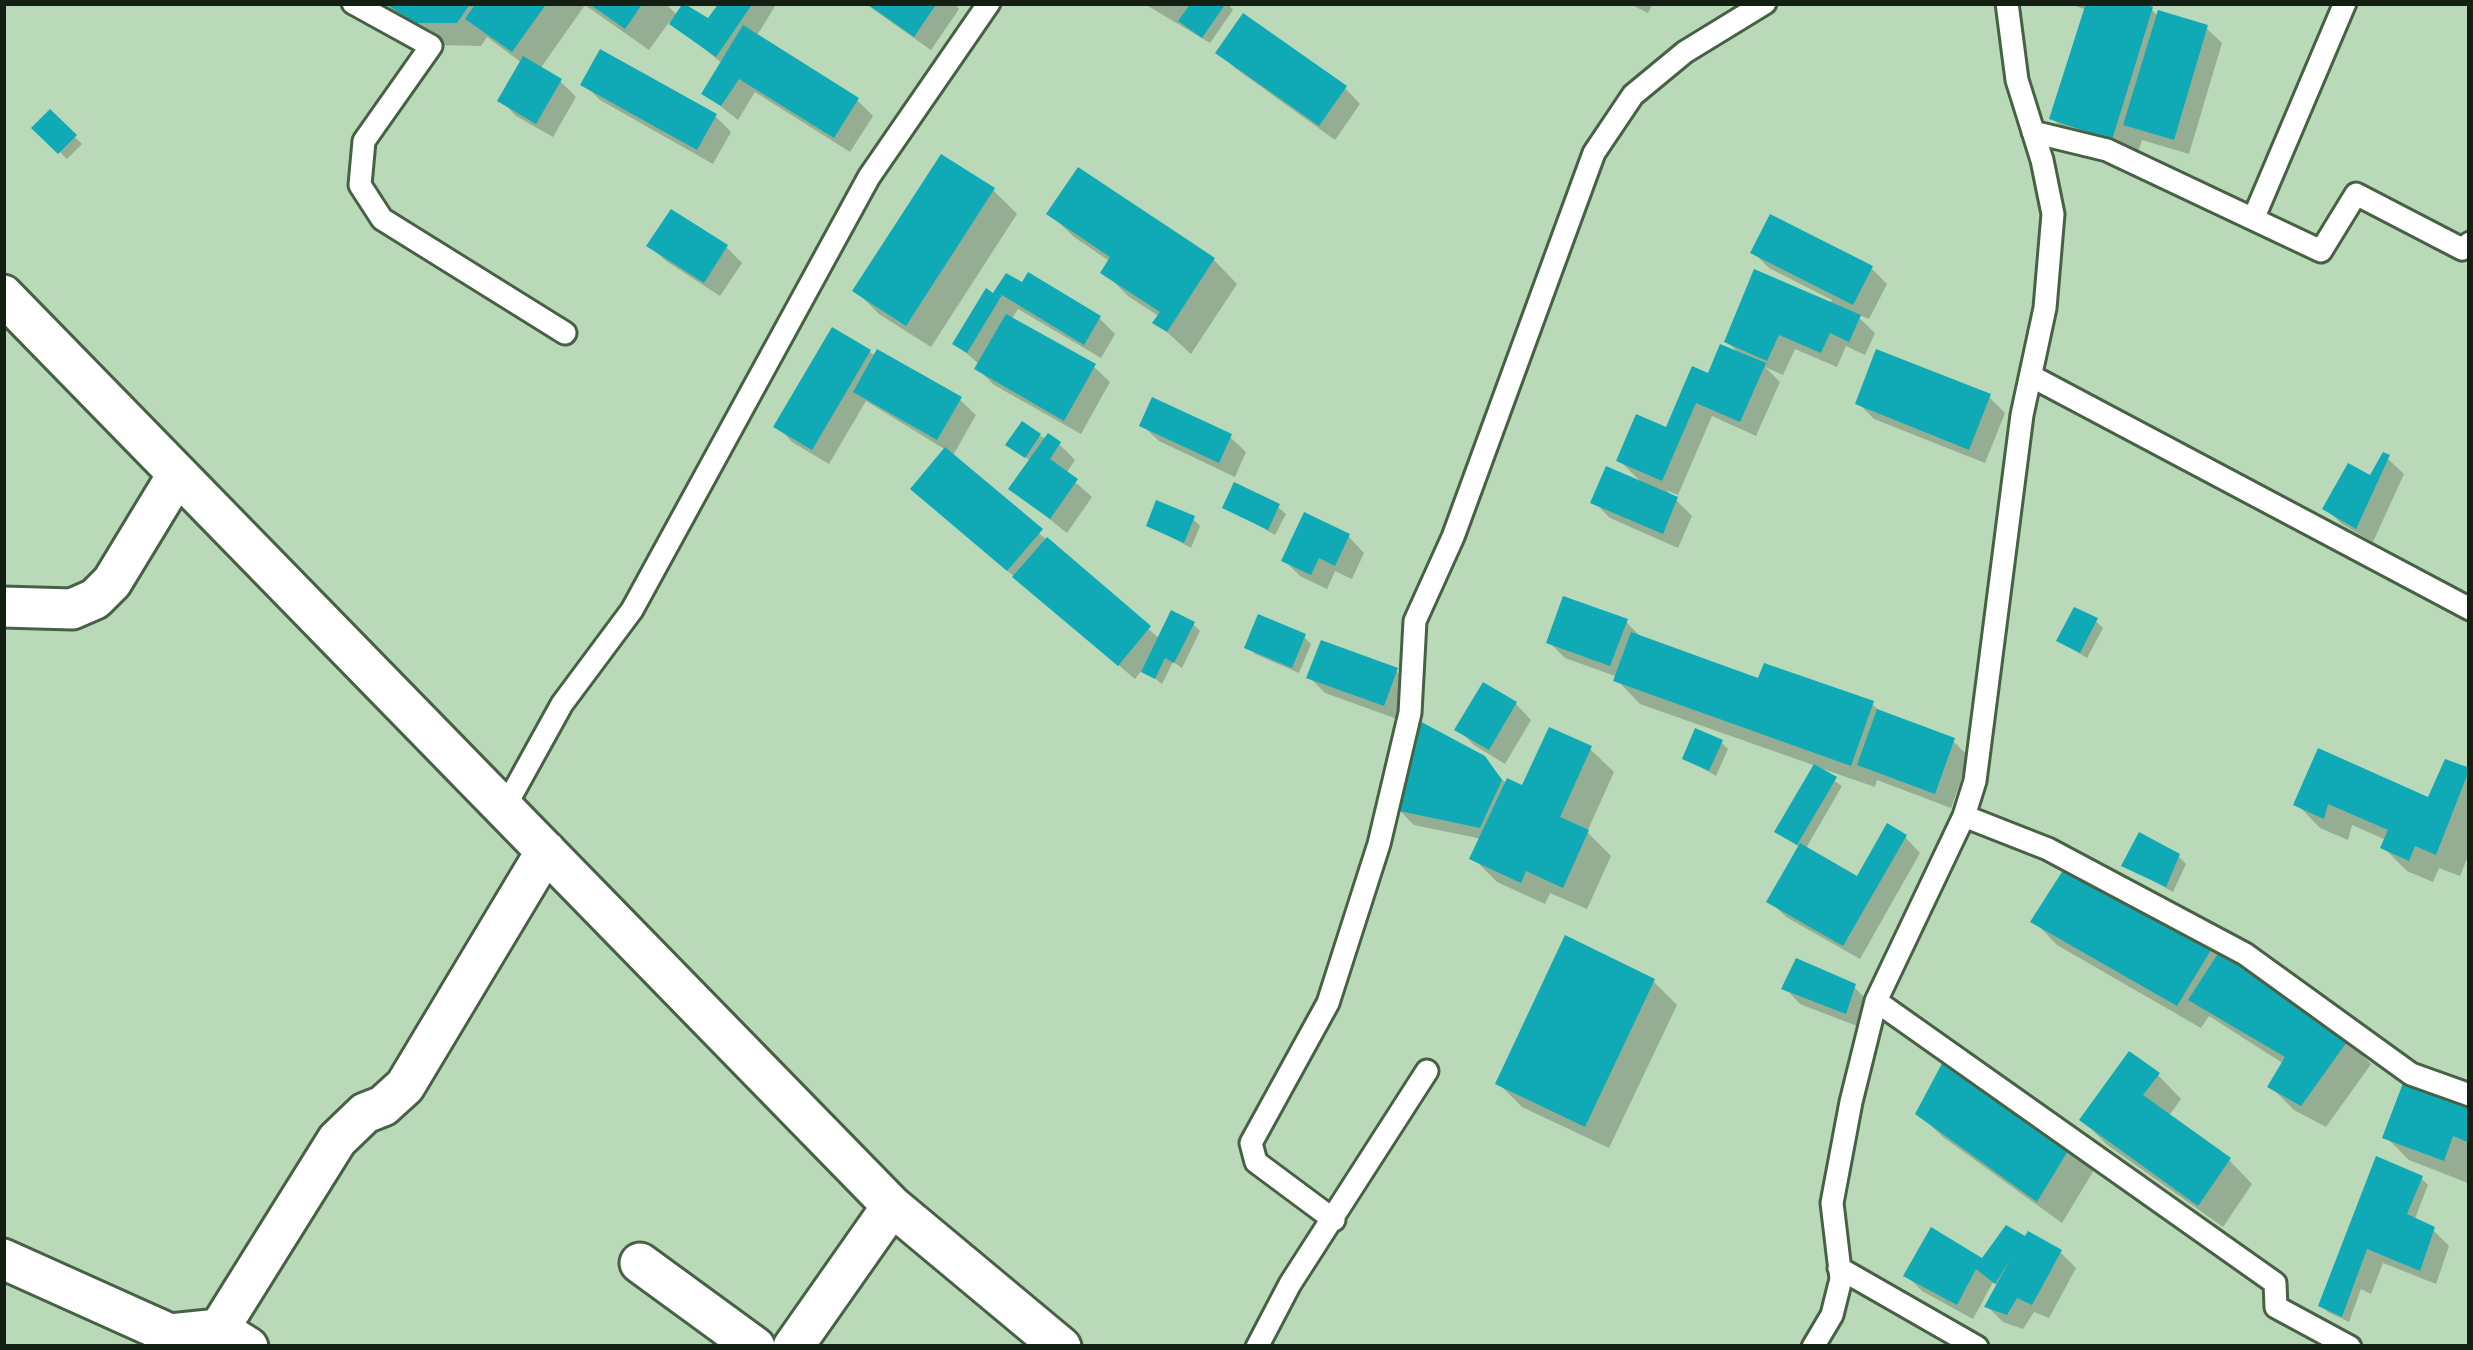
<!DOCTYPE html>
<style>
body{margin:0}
#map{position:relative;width:2473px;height:1350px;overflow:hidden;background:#bad9b8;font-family:"Roboto Condensed",sans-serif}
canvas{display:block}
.frame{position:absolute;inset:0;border:6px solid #131f13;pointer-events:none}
</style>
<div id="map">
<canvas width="2473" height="1350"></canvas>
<div class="frame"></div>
</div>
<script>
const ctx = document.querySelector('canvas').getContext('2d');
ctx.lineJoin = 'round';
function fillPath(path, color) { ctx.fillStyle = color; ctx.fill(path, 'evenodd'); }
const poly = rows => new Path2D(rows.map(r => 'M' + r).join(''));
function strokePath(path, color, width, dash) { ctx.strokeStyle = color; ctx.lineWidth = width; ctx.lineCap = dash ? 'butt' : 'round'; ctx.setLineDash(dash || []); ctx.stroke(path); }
fillPath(poly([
 [381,3,665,3,678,16,709,23,722,3,777,3,756,37,857,100,873,116,850,152,755,92,738,120,705,94,723,64,670,21,649,50,585,5,540,69,560,81,576,97,553,137,516,116,501,100,522,63,487,37,481,46,440,45],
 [864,3,954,3,959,9,931,50],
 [1143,3,1227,3,1233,10,1210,43],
 [1628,3,1653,3,1648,13],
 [2066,3,2130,3,2152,10,2159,17,2206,28,2222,43,2189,154,2142,140,2135,161,2076,142,2053,119,2087,10],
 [1219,52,1345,88,1360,104,1335,140,1235,68],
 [584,84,715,116,731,132,713,164,600,100],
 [50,113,82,144,67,159,35,128],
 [1079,171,1214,260,1237,284,1191,354,1156,322,1160,317,1128,296,1104,272,1111,262,1074,237,1050,214],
 [993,190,1017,214,931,347,879,314,856,291],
 [650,246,726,247,742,263,720,296,666,261],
 [1754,253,1871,268,1887,284,1869,319,1854,313,1875,333,1865,355,1846,346,1837,367,1795,349,1783,375,1765,367,1780,382,1756,436,1712,416,1678,495,1666,490,1692,516,1678,548,1610,518,1594,502,1645,486,1619,460,1667,431,1709,377,1742,356,1727,342,1830,305,1832,300,1769,268],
 [1023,286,1099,318,1115,334,1101,358,1018,309,1011,320,1094,367,1110,382,1081,434,994,385,978,369,980,365,956,344,994,297],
 [869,352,960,400,976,415,952,457,1160,639,1193,624,1200,631,1182,668,1173,662,1162,684,1143,669,1135,679,1032,592,930,504,946,450,866,401,829,464,792,442,777,426],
 [1989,397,2005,413,1985,463,1874,419,1858,403],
 [1143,426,1230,437,1246,452,1235,477,1159,441],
 [1040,436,1059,444,1075,460,1066,474,1092,497,1067,533,1012,489,1031,461,1016,451],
 [2385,456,2404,474,2373,542,2342,524,2326,509,2372,479],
 [1226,507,1278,507,1286,514,1275,535],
 [1305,516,1349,537,1364,553,1352,579,1335,571,1327,589,1300,576,1284,560],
 [1193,519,1200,526,1191,548,1149,525],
 [2096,621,2103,628,2087,658,2059,641],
 [1626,622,1642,638,1760,682,1872,704,1883,714,1953,741,1969,757,1951,808,1877,780,1875,787,1823,769,1821,772,1842,786,1805,850,1858,880,1905,837,1920,853,1860,959,1786,917,1770,901,1801,848,1777,832,1816,766,1640,704,1617,680,1618,677,1565,658,1549,642],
 [1304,637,1311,644,1299,673,1255,654,1248,647],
 [1396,671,1412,687,1400,720,1325,693,1310,678],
 [1516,704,1531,720,1505,764,1474,745,1458,729],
 [1721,742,1728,749,1716,776,1685,758],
 [1590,749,1614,772,1587,832,1611,856,1587,909,1550,893,1545,904,1497,882,1473,858,1482,839,1414,825,1398,809,1484,758,1507,785,1524,789],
 [2446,763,2470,772,2470,851,2460,876,2439,868,2433,882,2407,871,2383,847,2386,840,2352,825,2348,840,2320,828,2297,804,2429,801],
 [2178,856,2186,864,2173,892,2125,865],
 [2034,921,2212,947,2348,1041,2371,1064,2326,1127,2294,1110,2271,1087,2284,1064,2209,1016,2201,1028,2057,945],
 [1653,981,1677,1005,1609,1148,1522,1107,1498,1083],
 [1854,987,1870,1003,1862,1028,1800,1004,1785,988],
 [2158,1075,2181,1099,2168,1117,2229,1160,2252,1184,2223,1227,2106,1144,2083,1120],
 [2470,1105,2468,1183,2409,1160,2386,1137],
 [1919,1114,2070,1147,2094,1170,2062,1223,1943,1137],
 [2421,1178,2428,1185,2414,1221,2433,1230,2449,1246,2436,1284,2383,1263,2371,1294,2361,1289,2349,1322,2328,1312,2321,1305],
 [2060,1252,2076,1268,2049,1318,2034,1312,2023,1329,2003,1322,1988,1307,1999,1287,1993,1282,1973,1319,1922,1291,1907,1276]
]), '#0003');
fillPath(poly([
 [385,3,471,3,457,23,414,23],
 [476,3,547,3,512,52,465,19],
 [588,3,643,3,625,29],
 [683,3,708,18,719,3,753,3,716,57,669,24],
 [866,3,937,3,914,37],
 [1191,3,1226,3,1202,38,1178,21],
 [2086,3,2140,3,2153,7,2112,140,2049,119],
 [2158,10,2208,25,2174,140,2123,125],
 [1243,13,1347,86,1319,126,1215,53],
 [743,25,859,98,834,138,739,79,721,106,701,94],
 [600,49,717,114,697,150,580,85],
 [523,56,562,79,536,124,497,101],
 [50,109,77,135,58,154,31,128],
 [941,154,995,188,906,326,852,291],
 [1078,167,1215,258,1167,332,1152,323,1160,312,1100,273,1110,257,1046,214],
 [671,209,728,245,704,283,646,246],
 [1770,214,1873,266,1853,305,1750,253],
 [1754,269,1861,315,1849,342,1830,333,1821,353,1779,335,1767,361,1724,342],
 [1028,272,1101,316,1084,345,1002,295,967,353,952,344,986,288,993,293,1006,273,1022,282],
 [1006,314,1096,364,1064,421,974,369],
 [832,327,871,350,812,450,773,427],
 [1720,344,1766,363,1740,422,1696,403,1662,481,1616,461,1636,414,1666,427,1692,366,1708,373],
 [877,349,962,397,937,440,853,392],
 [1876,349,1991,394,1969,450,1855,404],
 [1152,397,1232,434,1219,463,1139,426],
 [1022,421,1041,434,1025,458,1005,445],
 [1048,433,1061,442,1050,459,1078,479,1050,519,1008,489],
 [945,447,1043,529,1007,571,910,489],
 [2383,452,2390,455,2356,529,2322,509,2348,463,2370,475],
 [1606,466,1678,497,1663,534,1590,503],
 [1234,482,1280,504,1268,530,1222,508],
 [1156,500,1195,516,1184,543,1146,526],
 [1304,512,1350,534,1335,566,1319,558,1311,575,1281,561],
 [1047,537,1151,626,1118,666,1012,577],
 [1563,596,1628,619,1610,666,1546,643],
 [2074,607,2098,618,2080,653,2056,641],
 [1171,610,1195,622,1174,663,1165,658,1155,679,1141,672],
 [1258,614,1306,634,1292,668,1244,648],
 [1631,632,1758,678,1764,663,1874,701,1851,766,1613,681],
 [1321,640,1398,668,1384,706,1306,678],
 [1483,682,1517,702,1489,750,1454,730],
 [1877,709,1955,738,1935,794,1857,765],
 [1414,718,1485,756,1502,780,1480,828,1395,810],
 [1549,727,1592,746,1560,817,1589,830,1563,888,1526,871,1521,883,1469,859,1507,778,1522,785],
 [1695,728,1723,740,1709,771,1682,759],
 [2318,748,2428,797,2445,759,2470,768,2436,855,2415,846,2409,861,2380,848,2388,830,2328,804,2324,819,2293,805],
 [1814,764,1837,777,1797,845,1774,832],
 [1887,823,1907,835,1843,946,1766,902,1800,843,1857,876],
 [2139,832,2180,854,2166,887,2121,866],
 [2067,864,2214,945,2177,1006,2030,922],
 [1565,935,1655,979,1585,1127,1495,1084],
 [2221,949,2349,1039,2301,1106,2267,1087,2285,1057,2188,1000],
 [1796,958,1856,984,1846,1014,1781,989],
 [2129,1051,2160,1073,2143,1095,2231,1158,2198,1206,2079,1120],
 [1945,1058,2072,1144,2037,1202,1915,1114],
 [2405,1078,2470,1102,2470,1143,2453,1136,2444,1161,2382,1138],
 [2376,1156,2423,1176,2407,1214,2435,1227,2420,1271,2367,1249,2342,1317,2318,1306],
 [2006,1225,2025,1236,2028,1231,2062,1250,2032,1305,2017,1298,2007,1315,1984,1307,2010,1260,1995,1284,1976,1269,1957,1305,1903,1276,1931,1227,1982,1258]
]), '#0faab6');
const lane = poly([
 [353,3,431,46,364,141,360,185,382,219,565,333],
 [2033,132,2107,150,2321,251,2356,194,2462,249,2470,243],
 [2254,217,2345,3],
 [2031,376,2470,609],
 [505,807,562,704,632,610,869,177,989,3],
 [1964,816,2048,849,2245,954,2411,1074,2470,1095],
 [1876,1001,2275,1283,2276,1307,2350,1347],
 [1334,1220,1256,1162,1251,1143,1328,1003,1379,844,1410,713,1415,621,1453,537,1594,153,1633,95,1685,52,1765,3],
 [1839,1268,1977,1347],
 [1257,1347,1290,1284,1427,1071],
 [1813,1347,1832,1315,1841,1279,1832,1203,1851,1102,1876,1001,1964,816,1975,781,2022,415,2045,308,2053,214,2042,160,2017,80,2007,3]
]);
const street = poly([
 [3,295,892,1206,1061,1347],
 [3,607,72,609,95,599,112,582,177,475],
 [3,1259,170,1334,219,1329,248,1347],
 [640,1263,755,1347],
 [219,1329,337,1140,365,1113,383,1106,405,1086,546,851],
 [793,1347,892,1206]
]);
strokePath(lane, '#466144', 27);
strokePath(street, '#466144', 45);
strokePath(lane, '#fff', 21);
strokePath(street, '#fff', 39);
</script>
